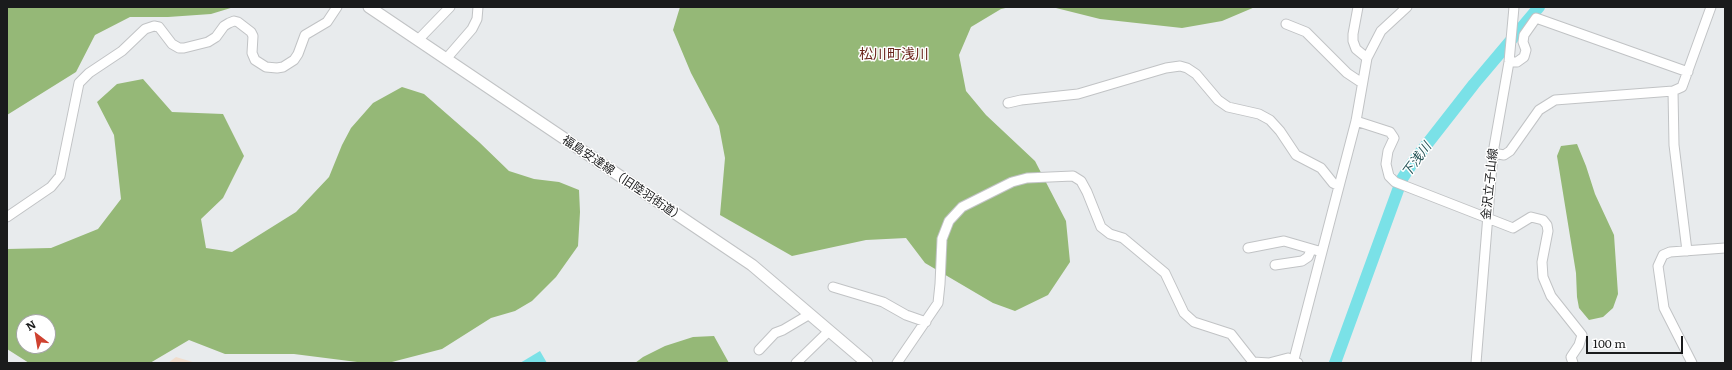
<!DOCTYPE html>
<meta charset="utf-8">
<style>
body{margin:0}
#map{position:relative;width:1732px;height:370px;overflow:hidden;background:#e8ebed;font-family:Literata,serif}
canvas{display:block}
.frame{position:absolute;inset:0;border:8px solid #1a1b1c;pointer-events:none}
.north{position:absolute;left:16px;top:314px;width:40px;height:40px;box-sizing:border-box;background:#fff;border:1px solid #a3a4a4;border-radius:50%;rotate:329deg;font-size:11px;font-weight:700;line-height:16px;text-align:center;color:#1a1b1c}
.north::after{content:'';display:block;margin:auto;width:14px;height:18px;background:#cf4230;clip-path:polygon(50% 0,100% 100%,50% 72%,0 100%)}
.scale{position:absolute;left:1586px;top:336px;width:97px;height:18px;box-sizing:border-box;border:2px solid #1a1b1c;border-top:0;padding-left:5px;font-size:12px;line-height:14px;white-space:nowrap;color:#1a1b1c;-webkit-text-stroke:3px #fff;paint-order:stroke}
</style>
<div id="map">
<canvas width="1732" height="370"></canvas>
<div class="frame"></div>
<div class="north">N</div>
<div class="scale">100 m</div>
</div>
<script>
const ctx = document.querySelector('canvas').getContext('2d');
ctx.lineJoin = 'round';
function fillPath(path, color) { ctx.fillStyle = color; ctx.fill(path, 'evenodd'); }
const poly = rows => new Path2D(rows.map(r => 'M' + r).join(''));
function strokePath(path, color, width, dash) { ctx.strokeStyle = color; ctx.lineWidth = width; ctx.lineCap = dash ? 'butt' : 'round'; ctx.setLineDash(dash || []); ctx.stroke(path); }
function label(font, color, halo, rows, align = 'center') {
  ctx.font = font + ' Literata,"Noto Sans JP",serif'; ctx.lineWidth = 3; ctx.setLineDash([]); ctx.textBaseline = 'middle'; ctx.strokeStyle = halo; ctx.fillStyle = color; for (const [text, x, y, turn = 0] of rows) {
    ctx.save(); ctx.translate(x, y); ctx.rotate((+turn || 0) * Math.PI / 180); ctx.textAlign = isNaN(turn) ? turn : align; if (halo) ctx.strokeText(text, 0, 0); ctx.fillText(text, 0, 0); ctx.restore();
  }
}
fillPath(poly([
 [176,357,196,363,168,363]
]), '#f0ddcd');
fillPath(poly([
 [7,7,234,7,211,14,168,17,130,17,95,35,76,72,7,115],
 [680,7,1010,7,1001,9,971,27,959,55,966,91,986,115,1035,161,1066,221,1070,262,1048,295,1015,311,993,303,925,263,906,238,866,240,792,256,720,215,725,158,719,126,691,73,673,30],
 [1052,7,1255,7,1222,21,1182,28,1100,19],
 [143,79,172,112,223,114,244,156,223,198,201,219,206,248,232,252,296,212,329,177,342,145,351,128,373,103,402,87,424,94,479,142,509,171,534,179,559,182,579,190,580,212,578,246,556,277,532,301,515,311,491,318,442,349,388,363,365,363,294,354,225,354,189,340,150,363,29,363,7,349,7,249,51,248,98,229,121,199,114,135,97,102,117,84],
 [24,322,48,322,48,346,24,346],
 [1577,144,1586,166,1595,194,1614,235,1618,294,1613,308,1603,317,1589,320,1579,308,1577,297,1576,273,1557,156,1561,146],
 [714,336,729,363,635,363,643,357,665,346,693,337]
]), '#95b877');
fillPath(poly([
 [540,351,547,363,520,363]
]), '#7ae1e7');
strokePath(poly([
 [1335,363,1402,179,1413,162,1474,84,1539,7]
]), '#7ae1e7', 12);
const minor = poly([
 [1358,7,1353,34,1353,41,1356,49,1367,58],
 [1286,24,1306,32,1347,73,1362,83],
 [418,40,450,7],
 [446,59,472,29,477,19,478,7],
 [1509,62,1517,62,1524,57,1526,50,1523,42,1524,35,1536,18,1688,72],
 [1673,91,1674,145,1687,251],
 [1008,103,1021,100,1078,94,1166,68,1180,66,1187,68,1196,74,1218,100,1228,107,1259,114,1270,120,1280,131,1296,155,1321,168,1333,183,1339,186],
 [1356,121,1390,132,1394,138,1388,151,1386,164,1389,176,1395,182,1513,228,1531,217,1543,220,1547,225,1548,231,1542,262,1543,277,1551,296,1582,335,1579,345,1571,357,1573,363],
 [1493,153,1504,155,1510,151,1539,110,1555,100,1673,91,1682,87,1711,7],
 [7,217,51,187,60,176,79,83,89,73,122,51,145,29,154,26,159,27,172,44,179,48,184,48,208,42,216,37,224,26,229,23,234,21,238,22,251,32,253,36,252,53,255,60,266,67,277,68,283,67,294,60,298,54,305,35,327,22,337,7],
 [1248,248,1284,241,1322,252],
 [1275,265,1302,261,1308,257,1311,250],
 [833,287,883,302,906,315,926,322],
 [759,350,775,333,783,330,810,314],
 [796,363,829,331],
 [897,363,938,303,940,284,942,239,949,221,962,207,1012,182,1027,178,1073,176,1081,181,1087,192,1101,227,1110,234,1123,238,1165,273,1184,313,1194,322,1231,334,1253,362,1269,363,1288,358,1293,362,1298,363],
 [1293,363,1356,121,1367,58,1381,31,1407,7],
 [1476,363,1493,153,1509,62,1514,7],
 [1692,363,1664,308,1658,266,1663,255,1670,252,1725,248]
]);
const major = poly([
 [369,7,752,265,867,363]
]);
strokePath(minor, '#c1c3c5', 11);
strokePath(major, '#c1c3c5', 13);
strokePath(minor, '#fff', 9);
strokePath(major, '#fff', 11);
label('12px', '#1a1b1c', '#fff', [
 ["福島安達線（旧陸羽街道）",623,179,34],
 ["金沢立子山線",1490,184,-84]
]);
label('italic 13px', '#275558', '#fff', [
 ["下浅川",1417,160,-54]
]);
label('14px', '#6a261c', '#fff', [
 ["松川町浅川",894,55]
]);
</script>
